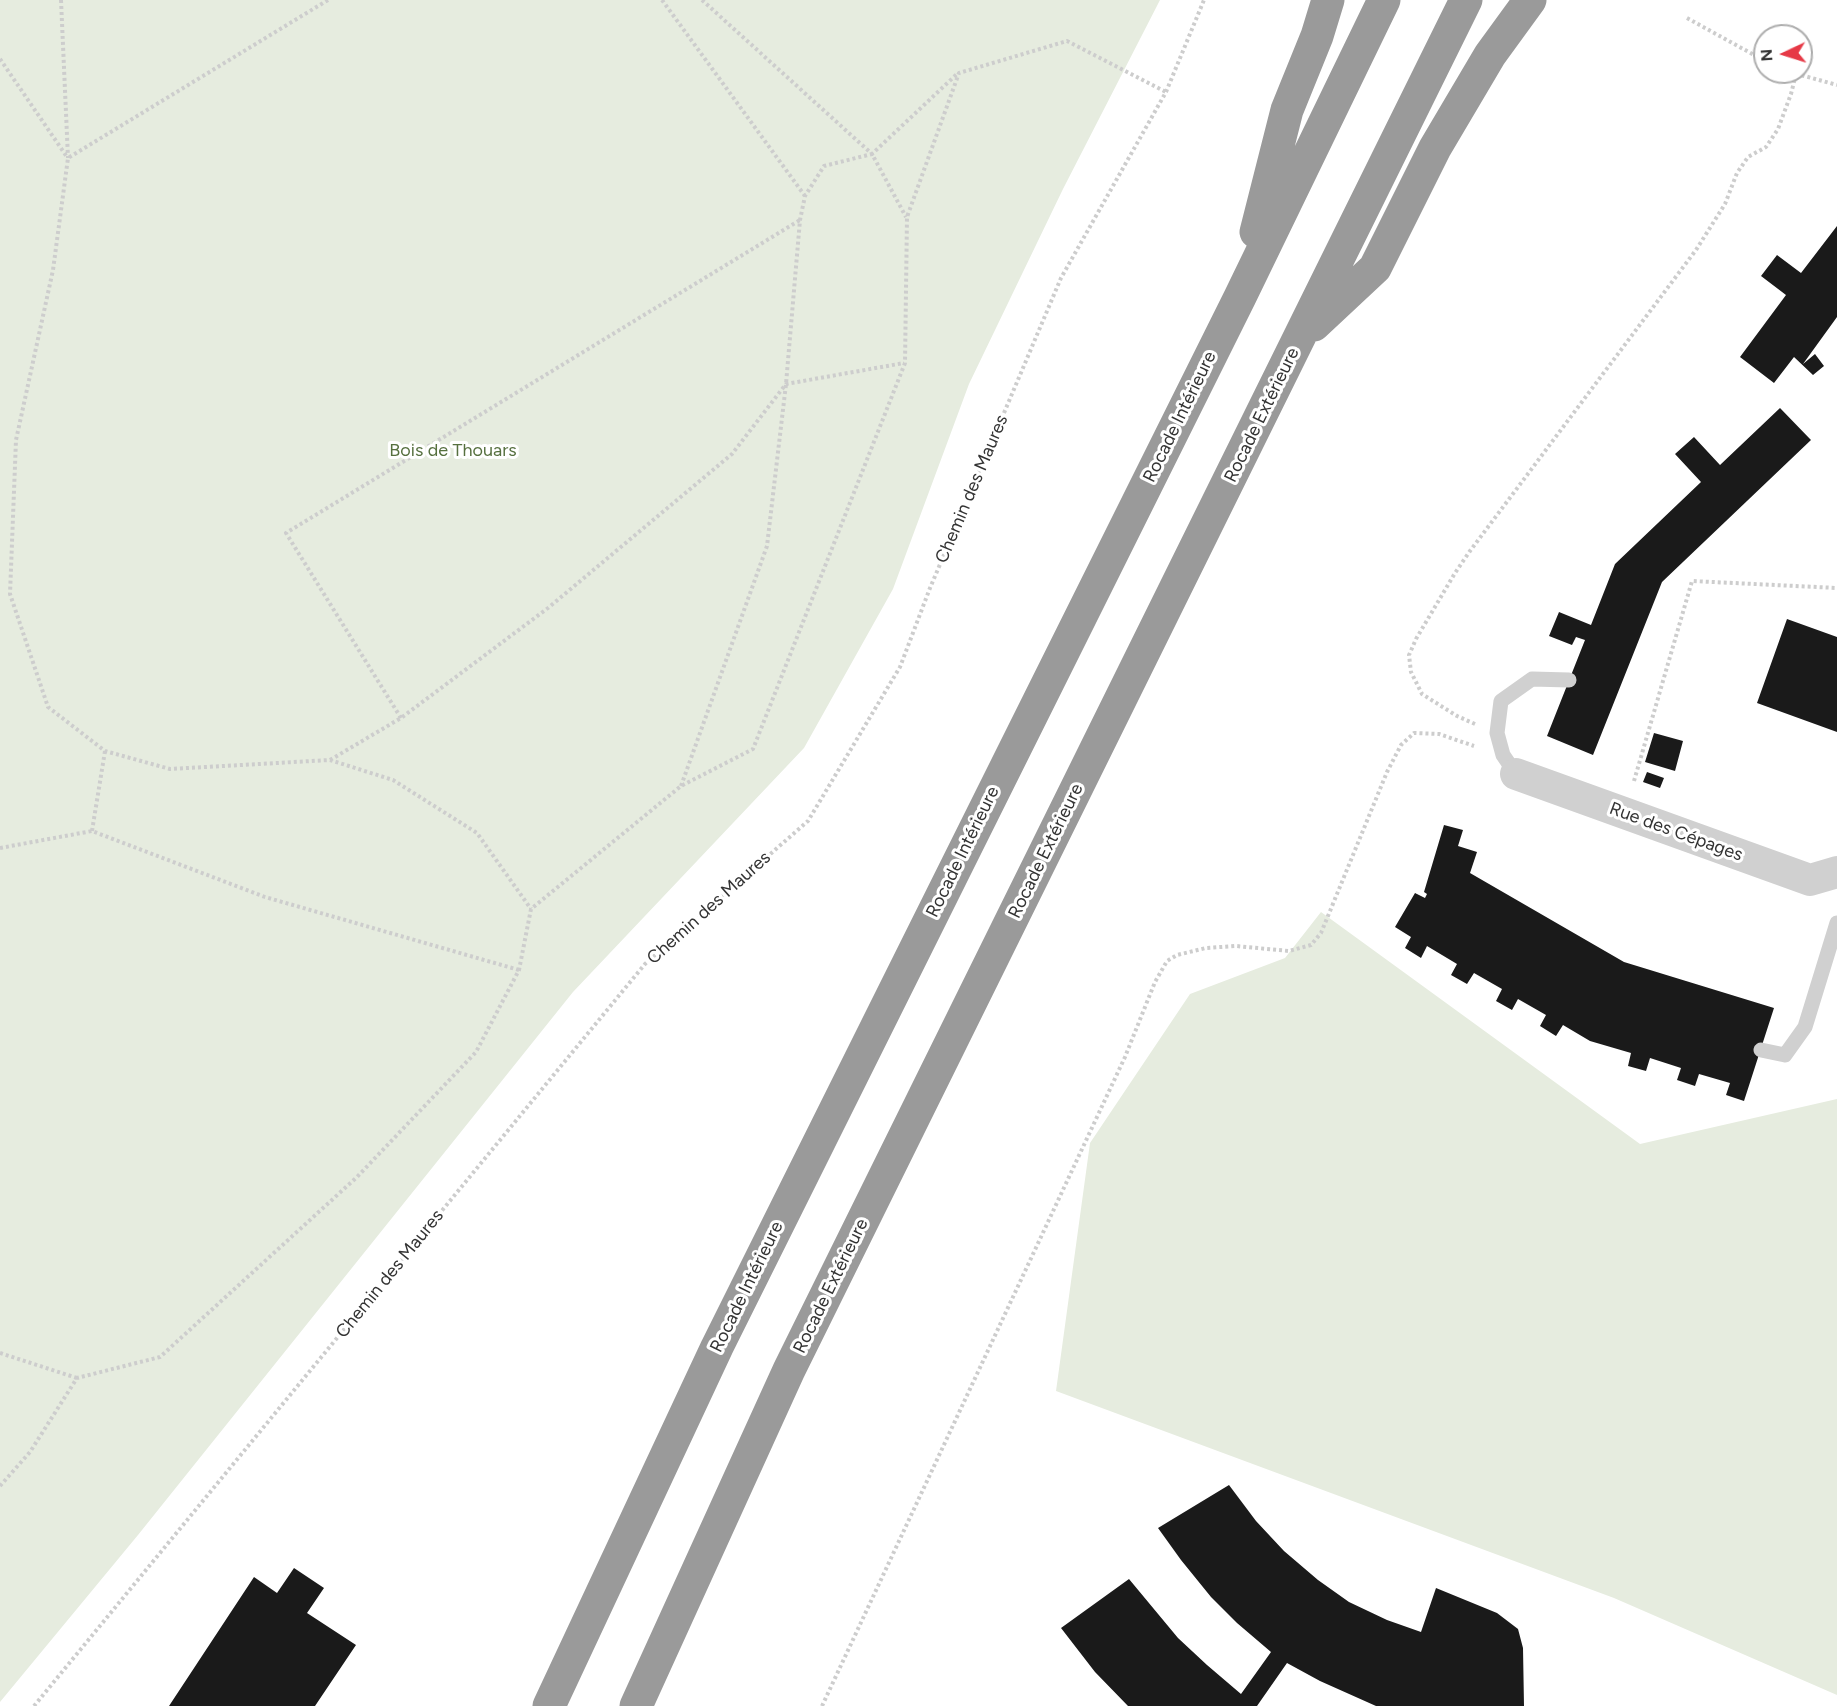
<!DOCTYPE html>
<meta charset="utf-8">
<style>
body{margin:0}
#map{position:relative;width:1837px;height:1706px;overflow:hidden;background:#fff;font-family:Figtree,sans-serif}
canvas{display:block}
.north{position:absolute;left:1753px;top:24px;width:60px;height:60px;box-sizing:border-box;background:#fff;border:2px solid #adadad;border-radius:50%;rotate:266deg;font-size:16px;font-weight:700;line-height:24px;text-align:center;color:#333}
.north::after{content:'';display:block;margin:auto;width:21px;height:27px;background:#e63946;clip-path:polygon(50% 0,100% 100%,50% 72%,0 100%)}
</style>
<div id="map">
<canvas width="1837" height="1706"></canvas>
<div class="north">N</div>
</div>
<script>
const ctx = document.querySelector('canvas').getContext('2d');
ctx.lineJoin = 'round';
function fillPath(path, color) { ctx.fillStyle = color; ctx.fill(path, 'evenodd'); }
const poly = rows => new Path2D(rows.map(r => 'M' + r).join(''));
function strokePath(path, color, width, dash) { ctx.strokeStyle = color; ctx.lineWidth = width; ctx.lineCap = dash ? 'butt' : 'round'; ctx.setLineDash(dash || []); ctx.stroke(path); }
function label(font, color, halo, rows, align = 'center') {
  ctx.font = font + ' Figtree,sans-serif'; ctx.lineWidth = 6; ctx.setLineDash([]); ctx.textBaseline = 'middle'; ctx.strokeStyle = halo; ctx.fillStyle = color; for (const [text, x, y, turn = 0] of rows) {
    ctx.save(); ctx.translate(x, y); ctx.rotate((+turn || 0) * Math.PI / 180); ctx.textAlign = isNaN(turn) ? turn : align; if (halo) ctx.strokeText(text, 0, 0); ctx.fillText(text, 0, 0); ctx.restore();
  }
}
fillPath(poly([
 [0,0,1160,0,1063,189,969,384,893,589,804,748,573,992,138,1535,0,1702],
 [1321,912,1640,1144,1837,1099,1837,1695,1614,1598,1056,1391,1090,1143,1190,994,1285,958]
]), '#e6ecdf');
fillPath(poly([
 [1837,226,1837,317,1803,364,1815,354,1824,366,1813,375,1794,357,1774,383,1740,357,1786,295,1761,276,1777,255,1801,273],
 [1780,408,1811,440,1662,582,1593,755,1547,736,1585,640,1576,637,1572,645,1549,636,1559,612,1591,625,1615,564,1701,482,1675,454,1694,437,1720,465],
 [1787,619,1837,637,1837,732,1757,703],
 [1654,733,1683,741,1675,771,1645,762],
 [1647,772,1664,778,1660,788,1643,782],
 [1444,825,1463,830,1458,846,1477,852,1470,873,1624,962,1774,1008,1744,1101,1726,1095,1730,1083,1699,1074,1695,1086,1677,1080,1681,1068,1650,1058,1646,1071,1628,1066,1631,1053,1590,1041,1563,1025,1556,1036,1540,1026,1546,1015,1518,999,1512,1010,1496,1001,1502,989,1474,973,1467,984,1451,975,1457,964,1427,946,1421,958,1405,948,1411,937,1395,927,1415,893,1425,898,1427,894,1424,892],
 [1229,1485,1256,1521,1284,1551,1318,1580,1349,1602,1387,1620,1421,1632,1436,1588,1497,1613,1518,1629,1523,1648,1524,1706,1376,1706,1320,1681,1287,1663,1257,1706,1128,1706,1095,1672,1061,1628,1129,1579,1178,1638,1207,1665,1241,1694,1271,1652,1237,1623,1211,1597,1181,1560,1158,1528],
 [294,1568,324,1588,307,1613,356,1645,315,1706,169,1706,254,1577,277,1593]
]), '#1a1a1a');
strokePath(poly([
 [61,0,68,158],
 [328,0,68,158,53,270,16,440,10,594,48,707,105,751,170,769,330,760,393,780,477,833,531,909],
 [662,0,805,196],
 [702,0,872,154,958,73],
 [1687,18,1765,61],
 [0,59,67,157],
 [1790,72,1837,85],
 [401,718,286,533,800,220],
 [1475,724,1457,716,1422,694,1411,672,1409,655,1416,639,1455,573,1470,551,1696,250,1725,204,1737,173,1748,157,1766,147,1778,129,1791,94,1796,74],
 [330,760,401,718,548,608,732,454,786,384,904,363],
 [1634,781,1692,581,1837,588],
 [681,786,767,546,786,384,800,220,805,196,824,166,872,154,906,217],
 [92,831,105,751],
 [0,848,92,831,265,897,519,970],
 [0,1353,77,1378],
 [0,1486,30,1452,77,1378,160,1357,357,1177,476,1052,519,970,531,909,681,786,753,749,905,363,907,217,959,73,1067,41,1166,92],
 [34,1706,645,964,808,821,900,667,930,588,1061,278,1166,92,1204,0],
 [822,1706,1125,1057,1155,982,1167,961,1177,955,1206,948,1236,946,1289,951,1311,945,1321,933,1387,772,1401,745,1414,733,1439,734,1474,746]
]), '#cdcdcd', 4, [3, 3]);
strokePath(poly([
 [1516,774,1503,755,1497,733,1501,701,1532,679,1569,680],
 [1761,1050,1785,1055,1805,1027,1837,923]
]), '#d0d0d0', 15);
strokePath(poly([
 [1516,774,1810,880,1837,872]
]), '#d0d0d0', 32);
strokePath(poly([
 [1256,232,1287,110,1317,36,1328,0],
 [1314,325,1375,268,1435,148,1490,55,1530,0],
 [549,1706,717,1347,1240,297,1384,0],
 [636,1706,789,1370,1466,0]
]), '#9a9a9a', 33);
label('18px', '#333', '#fff', [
 ["Rocade Extérieure",1262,415,-64],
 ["Rocade Intérieure",1180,417,-64],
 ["Chemin des Maures",972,489,-67],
 ["Rue des Cépages",1676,832,20],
 ["Rocade Extérieure",1046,851,-64],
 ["Rocade Intérieure",963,852,-64],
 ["Chemin des Maures",709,908,-42],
 ["Chemin des Maures",390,1274,-51],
 ["Rocade Extérieure",831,1286,-64],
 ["Rocade Intérieure",747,1287,-64]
]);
label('18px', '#56703f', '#fff', [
 ["Bois de Thouars",453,451]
]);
</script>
